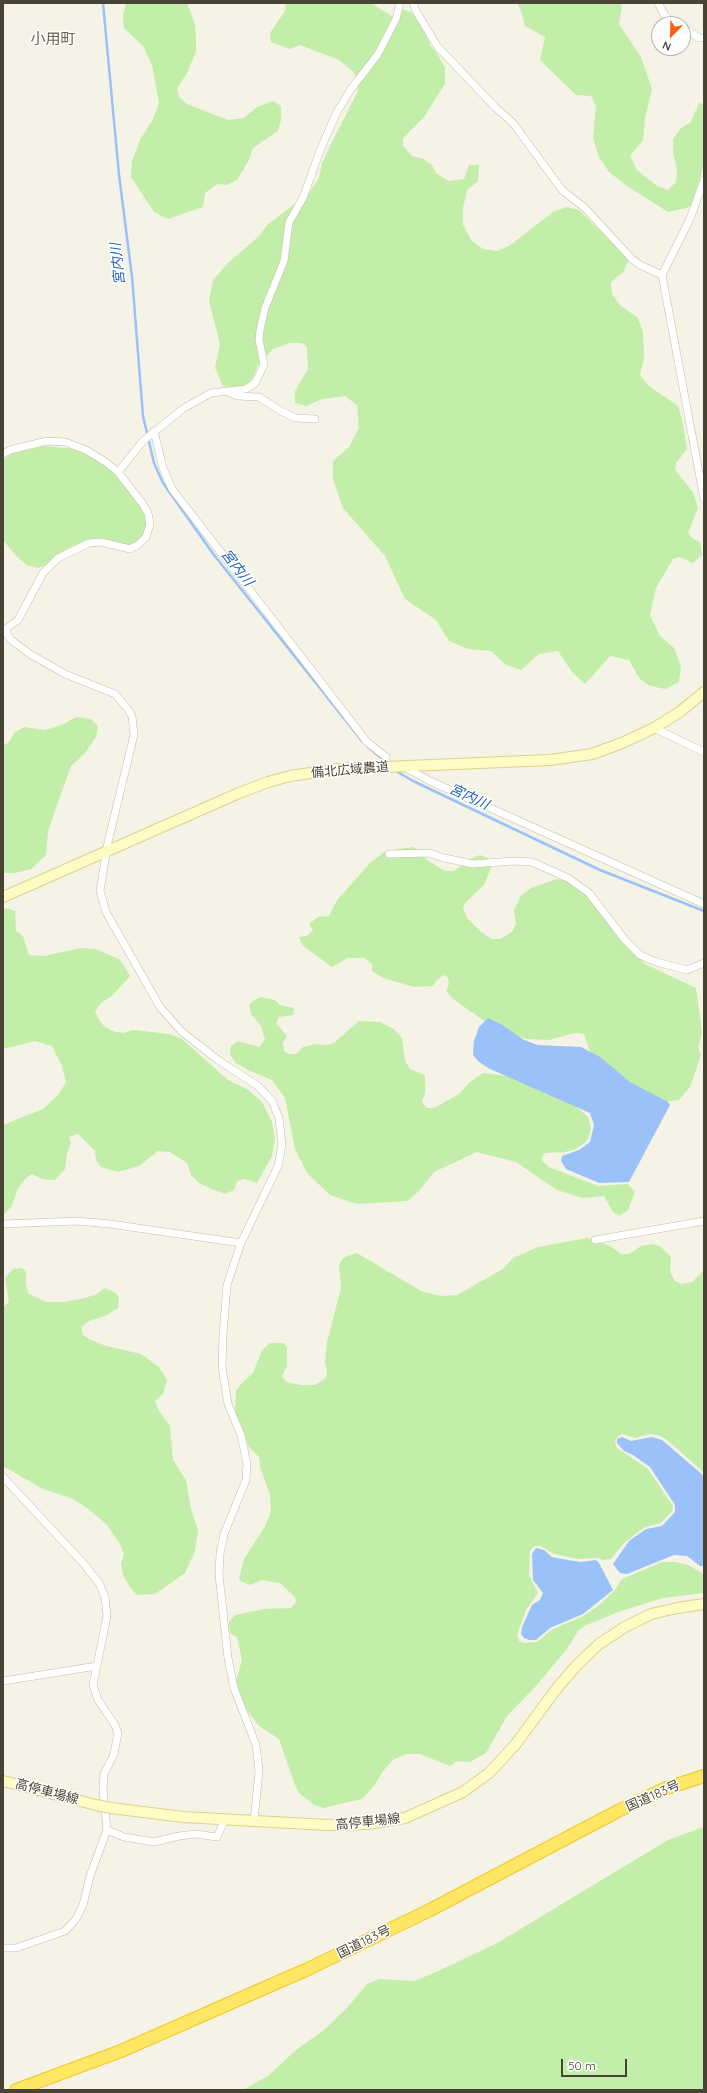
<!DOCTYPE html>
<meta charset="utf-8">
<style>
body{margin:0}
#map{position:relative;width:707px;height:2093px;overflow:hidden;background:#f4f3e5;font-family:Quicksand,sans-serif}
canvas{display:block}
.frame{position:absolute;inset:0;border:4px solid #484334;pointer-events:none}
.north{position:absolute;left:651px;top:16px;width:40px;height:40px;box-sizing:border-box;background:#fff;border:1px solid #b6b4ae;border-radius:50%;rotate:203deg;font-size:11px;font-weight:700;line-height:16px;text-align:center;color:#484334}
.north::after{content:'';display:block;margin:auto;width:14px;height:18px;background:#ff5f11;clip-path:polygon(50% 0,100% 100%,50% 72%,0 100%)}
.scale{position:absolute;left:561px;top:2059px;width:66px;height:18px;box-sizing:border-box;border:2px solid #484334;border-top:0;padding-left:5px;font-size:12px;line-height:14px;white-space:nowrap;color:#484334;-webkit-text-stroke:3px #fff;paint-order:stroke}
</style>
<div id="map">
<canvas width="707" height="2093"></canvas>
<div class="frame"></div>
<div class="north">N</div>
<div class="scale">50 m</div>
</div>
<script>
const ctx = document.querySelector('canvas').getContext('2d');
ctx.lineJoin = 'round';
function fillPath(path, color) { ctx.fillStyle = color; ctx.fill(path, 'evenodd'); }
const poly = rows => new Path2D(rows.map(r => 'M' + r).join(''));
function strokePath(path, color, width, dash) { ctx.strokeStyle = color; ctx.lineWidth = width; ctx.lineCap = dash ? 'butt' : 'round'; ctx.setLineDash(dash || []); ctx.stroke(path); }
function label(font, color, halo, rows, align = 'center') {
  ctx.font = font + ' Quicksand,"Noto Sans JP",sans-serif'; ctx.lineWidth = 3; ctx.setLineDash([]); ctx.textBaseline = 'middle'; ctx.strokeStyle = halo; ctx.fillStyle = color; for (const [text, x, y, turn = 0] of rows) {
    ctx.save(); ctx.translate(x, y); ctx.rotate((+turn || 0) * Math.PI / 180); ctx.textAlign = isNaN(turn) ? turn : align; if (halo) ctx.strokeText(text, 0, 0); ctx.fillText(text, 0, 0); ctx.restore();
  }
}
fillPath(poly([
 [126,3,187,3,195,24,196,38,196,52,186,75,177,88,179,97,187,104,228,120,244,118,257,107,273,101,281,106,281,120,278,131,253,148,249,160,237,180,227,185,217,184,205,193,203,207,168,219,154,212,131,177,132,161,140,140,153,119,159,103,152,65,143,46,124,28,123,15],
 [286,3,371,3,393,17,400,16,402,10,406,10,411,12,417,19,425,32,430,45,437,53,445,68,445,84,424,117,403,138,403,146,412,156,423,159,431,164,437,174,449,181,464,179,469,165,479,165,478,181,467,190,463,208,463,225,471,240,483,249,497,251,509,246,553,212,567,207,579,210,629,260,623,272,611,282,612,294,620,305,638,318,643,332,644,358,640,375,649,386,678,406,683,423,687,449,676,463,675,470,693,492,698,508,688,533,692,538,700,542,702,555,693,563,679,557,673,559,656,588,650,615,660,636,674,648,681,666,679,682,665,689,650,686,640,679,629,660,610,656,585,684,572,672,558,651,539,654,521,670,506,665,491,651,468,649,449,641,436,620,405,599,385,556,343,508,333,480,333,461,349,447,359,428,357,405,345,396,322,399,306,406,295,403,295,391,308,369,307,347,302,343,290,343,273,349,258,365,252,379,246,387,237,390,223,386,215,368,220,344,209,301,213,280,228,263,259,236,267,225,309,193,319,178,322,163,330,146,357,93,358,86,354,72,339,60,300,45,289,49,271,42,270,33,285,11],
 [517,3,619,3,622,6,619,24,641,57,652,89,645,118,643,140,630,156,637,170,657,186,668,190,676,182,677,169,673,153,673,139,681,128,690,123,699,103,704,104,704,164,692,205,687,208,668,212,627,186,609,172,599,157,593,138,596,107,591,96,576,95,540,60,545,37,525,26,521,11],
 [44,446,76,449,103,464,117,477,138,503,144,515,147,525,145,534,141,539,133,544,125,546,99,538,88,540,68,548,48,565,38,568,27,565,17,557,3,540,3,460,13,453],
 [76,717,91,719,98,726,96,737,85,753,71,766,48,831,46,855,31,869,15,873,3,873,3,746,9,742,15,732,24,727,45,730,62,725],
 [413,847,420,851,427,860,445,871,454,871,472,858,480,855,490,859,491,868,484,885,465,903,463,909,467,918,481,932,492,939,500,939,512,932,516,924,514,910,521,896,531,888,557,879,568,881,592,899,627,945,645,964,696,988,702,1033,698,1048,701,1055,690,1087,679,1100,664,1102,631,1085,591,1055,584,1034,574,1033,549,1040,526,1039,490,1025,453,999,446,991,449,984,448,977,443,975,436,981,433,986,414,987,383,978,372,971,372,964,364,958,348,958,332,967,303,946,299,937,307,936,313,930,309,924,318,917,329,916,337,900,371,862,386,851],
 [6,908,15,911,16,931,23,936,29,955,44,956,81,948,95,949,119,959,124,966,130,976,112,996,101,1003,95,1011,99,1020,105,1027,115,1032,124,1033,133,1030,169,1034,182,1039,228,1080,247,1089,262,1102,272,1122,275,1138,272,1156,257,1183,245,1179,237,1181,234,1190,225,1194,214,1190,199,1183,191,1175,187,1163,170,1152,158,1151,139,1166,118,1172,101,1167,96,1160,95,1151,78,1134,69,1137,71,1143,67,1153,65,1169,55,1180,42,1179,32,1174,26,1178,18,1188,12,1206,3,1215,3,1125,43,1109,58,1095,66,1082,62,1066,52,1046,35,1041,3,1049,3,911],
 [261,997,275,1000,280,1005,294,1008,293,1015,279,1017,276,1023,287,1036,283,1043,284,1051,289,1054,296,1054,303,1047,316,1044,328,1045,335,1042,359,1021,380,1022,394,1029,402,1038,405,1061,410,1069,425,1075,425,1093,422,1102,427,1108,434,1108,459,1094,470,1082,483,1073,516,1077,570,1101,588,1117,591,1128,589,1136,586,1142,576,1149,565,1152,545,1153,541,1160,549,1167,598,1186,628,1184,635,1192,628,1210,619,1216,613,1212,604,1196,583,1198,557,1190,516,1162,477,1152,434,1172,419,1191,407,1201,357,1204,330,1195,307,1173,295,1149,285,1098,272,1080,248,1070,236,1063,230,1055,231,1046,238,1041,259,1047,265,1040,261,1026,251,1014,249,1005,254,1000],
 [587,1238,610,1246,621,1254,629,1254,641,1246,652,1244,660,1246,671,1257,670,1272,675,1281,682,1284,692,1282,704,1270,704,1473,666,1439,658,1435,650,1434,635,1438,622,1434,616,1438,615,1443,617,1448,648,1469,673,1506,672,1511,661,1523,645,1527,625,1542,611,1559,603,1560,598,1558,579,1559,563,1556,554,1554,541,1546,534,1546,530,1551,529,1575,538,1593,526,1610,517,1635,519,1641,524,1643,537,1642,551,1630,583,1616,598,1606,615,1590,622,1579,662,1562,675,1562,688,1565,704,1574,704,1593,663,1598,618,1612,584,1626,578,1631,567,1649,536,1686,507,1716,486,1753,470,1762,457,1761,450,1766,420,1754,406,1754,393,1760,383,1771,374,1786,362,1799,323,1808,314,1805,299,1793,295,1785,279,1739,258,1725,246,1709,236,1681,242,1660,237,1637,230,1633,229,1622,235,1615,264,1609,291,1608,296,1602,295,1597,280,1583,261,1580,251,1585,242,1582,239,1579,244,1559,264,1528,271,1512,270,1495,260,1467,259,1457,249,1447,235,1412,236,1391,241,1384,253,1373,262,1350,270,1343,283,1343,287,1347,287,1366,282,1376,286,1382,301,1385,315,1385,326,1378,327,1370,325,1362,327,1342,341,1288,339,1265,343,1258,350,1255,357,1253,421,1291,441,1296,457,1295,503,1269,513,1258,538,1247],
 [22,1268,26,1272,26,1284,28,1293,46,1302,64,1302,80,1299,95,1295,105,1288,114,1292,119,1297,118,1308,105,1316,89,1321,81,1327,83,1335,91,1340,106,1346,141,1354,159,1367,167,1380,163,1394,155,1401,159,1411,170,1426,173,1460,186,1480,191,1508,198,1530,195,1551,185,1573,155,1594,137,1595,130,1587,123,1575,121,1564,124,1554,120,1544,107,1525,87,1508,73,1499,41,1488,3,1466,3,1307,9,1302,5,1278,13,1269],
 [704,1827,704,2090,243,2090,268,2076,296,2050,324,2030,346,2009,367,1984,379,1979,415,1981,447,1967,499,1942,668,1840]
]), '#c3eea9');
fillPath(poly([
 [488,1018,501,1024,524,1040,538,1045,581,1047,600,1057,630,1082,668,1102,670,1105,629,1182,599,1183,566,1169,561,1161,562,1156,579,1150,590,1142,594,1125,590,1113,488,1068,478,1061,473,1055,474,1041,479,1027],
 [622,1437,631,1441,652,1437,662,1440,704,1476,704,1566,700,1566,687,1556,674,1555,627,1574,620,1573,613,1564,629,1541,646,1529,662,1526,675,1512,675,1505,650,1467,633,1455,624,1451,617,1443,617,1439],
 [536,1548,544,1550,552,1557,562,1559,581,1562,596,1560,599,1563,613,1590,583,1614,550,1628,536,1640,529,1640,524,1638,521,1634,522,1627,532,1605,540,1600,543,1593,533,1580,532,1554]
]), '#9ac1f8');
strokePath(poly([
 [103,3,119,175,132,277,143,416,154,463,163,483,214,555,362,741],
 [367,746,388,764],
 [396,771,413,781,600,870,704,911]
]), '#9ac1f8', 2.5);
const street = poly([
 [413,3,416,11,437,46,495,107,513,123,562,190,585,208,631,258,640,265,662,275],
 [658,3,665,16,675,24],
 [683,27,699,38,704,38],
 [704,180,690,219,662,275,704,499],
 [230,393,237,396,259,397,281,411,296,418,315,419],
 [154,431,163,468,172,489,367,742,386,757],
 [3,454,10,450,47,441,65,442,86,450,104,461,118,472,142,503,148,513,150,524,146,537,138,545,130,549,101,542,89,543,58,558,43,573,18,620,7,628,7,634,11,640,30,654,65,674,115,694,127,708,132,716,134,735,108,842,100,891,106,912,160,1007,181,1031,218,1060,258,1086,272,1101,279,1118,282,1145,278,1166,241,1243,227,1285,223,1335,222,1367,228,1404,241,1435,247,1464,246,1480,224,1534,220,1554,219,1575,228,1658,234,1688,256,1745,259,1771,254,1821],
 [118,472,143,441,184,408,211,393,246,389,255,383,259,375,264,364,259,340,260,330,265,308,284,261,289,222,303,198,321,148,337,112,351,89,378,54,396,19,400,3],
 [654,728,704,752],
 [404,767,430,781,704,904],
 [389,854,429,853,444,858,473,864,514,861,532,862,568,878,589,893,625,940,640,955,656,962,687,970,704,963],
 [3,1224,77,1221,110,1224,241,1243],
 [595,1240,704,1221],
 [3,1477,83,1563,99,1583,105,1597,107,1616,93,1685,98,1700,115,1725,118,1733,114,1754,104,1774,103,1790,107,1830,90,1876,83,1905,76,1919,65,1931,16,1948,3,1948],
 [3,1681,97,1666],
 [107,1830,124,1837,154,1842,179,1836,196,1834,217,1837,225,1819]
]);
const secondary = poly([
 [3,897,239,793,268,782,290,776,338,769,550,760,592,754,622,743,654,728,681,711,704,692],
 [3,1781,96,1805],
 [111,1808,183,1817,327,1825,367,1824,405,1818,463,1792,489,1773,515,1745,557,1688,577,1665,599,1644,625,1627,651,1614,677,1608,704,1604]
]);
const highway = poly([
 [16,2090,121,2051,308,1969,430,1910,618,1811,664,1789,704,1776]
]);
strokePath(street, '#c1bda6', 8);
strokePath(secondary, '#d9d38f', 12);
strokePath(highway, '#efc824', 14);
strokePath(street, '#fff', 7);
strokePath(secondary, '#fffbc4', 10);
strokePath(highway, '#ffe765', 12);
const secondaryBridge = poly([
 [96,1805,111,1808]
]);
strokePath(secondaryBridge, '#d9d38f', 12, []);
strokePath(secondaryBridge, '#fffbc4', 10);
label('13px', '#484334', '#fff', [
 ["備北広域農道",350,770,-5],
 ["高停車場線",47,1792,15],
 ["国道183号",653,1796,-24],
 ["高停車場線",368,1822,-6],
 ["国道183号",364,1942,-26]
]);
label('italic 14px', '#2061c0', '#fff', [
 ["宮内川",118,264,-96],
 ["宮内川",237,568,52],
 ["宮内川",469,797,25]
]);
label('15px', '#6c644a', '#fff', [
 ["小用町",53,39]
]);
</script>
